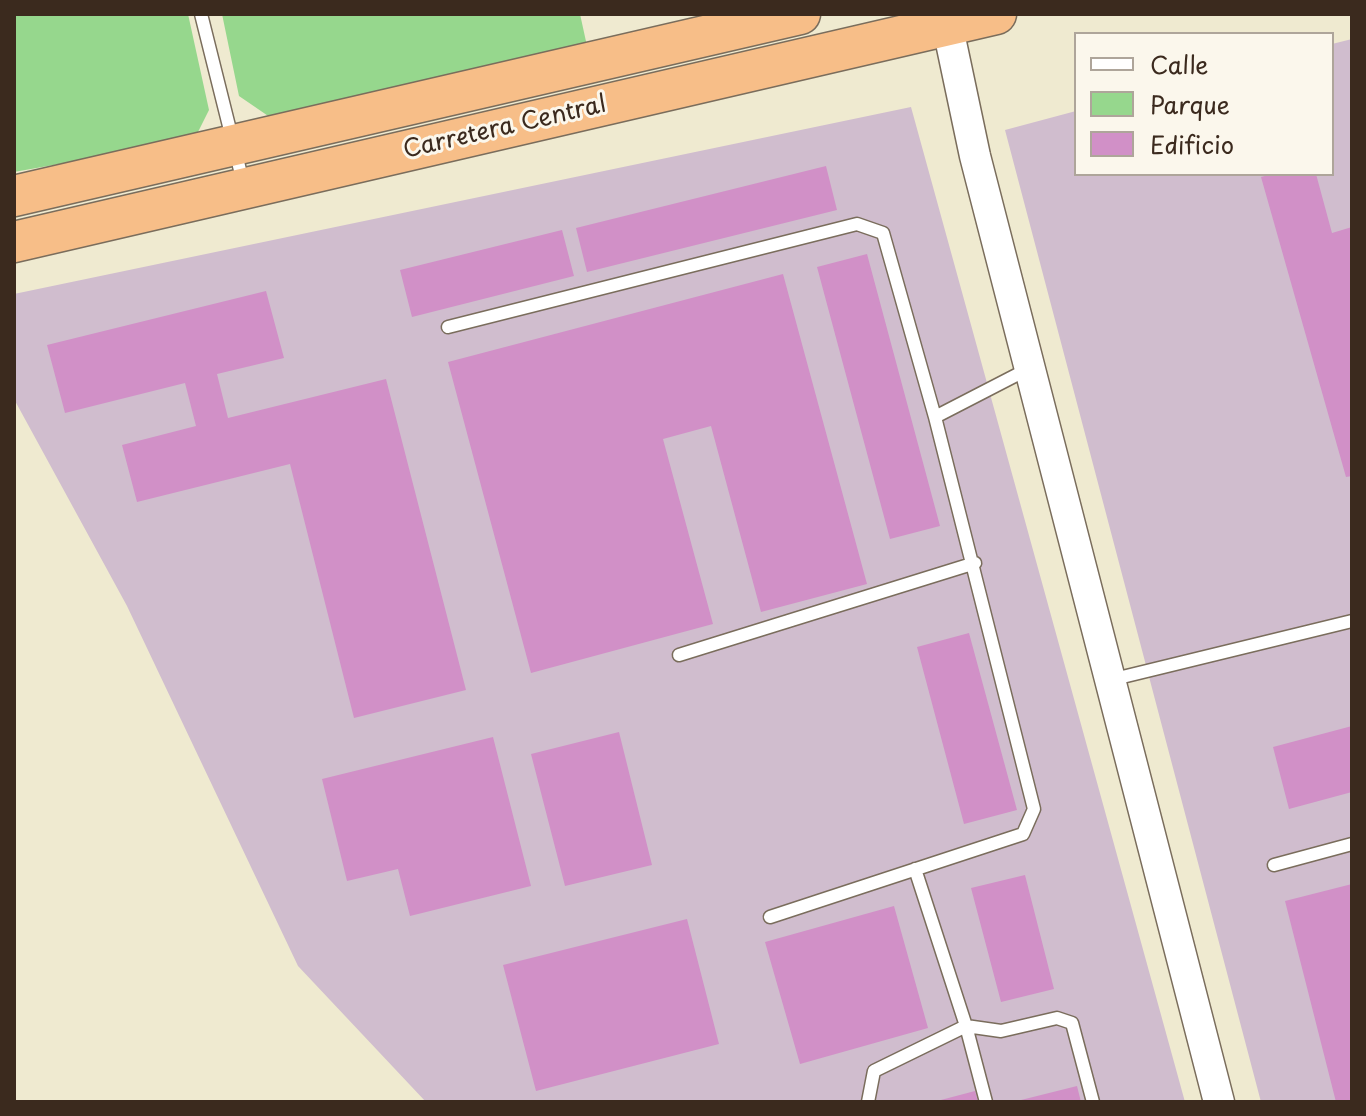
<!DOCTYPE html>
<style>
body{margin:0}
#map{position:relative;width:1366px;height:1116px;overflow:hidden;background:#efead0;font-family:"Playpen Sans",sans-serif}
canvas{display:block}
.frame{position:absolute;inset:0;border:16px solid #3b2a1e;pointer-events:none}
.legend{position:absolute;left:1074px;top:32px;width:260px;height:144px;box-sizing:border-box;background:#fbf7ec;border:2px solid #aea59a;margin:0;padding:10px 14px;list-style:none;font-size:24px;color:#3b2a1e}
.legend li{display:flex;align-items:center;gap:16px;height:40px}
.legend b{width:40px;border:2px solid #aea59a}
</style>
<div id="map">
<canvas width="1366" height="1116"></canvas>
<div class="frame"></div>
<ul class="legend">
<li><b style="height:10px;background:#fff"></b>Calle</li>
<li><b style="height:22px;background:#96d78d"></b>Parque</li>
<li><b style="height:22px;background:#d190c7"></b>Edificio</li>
</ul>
</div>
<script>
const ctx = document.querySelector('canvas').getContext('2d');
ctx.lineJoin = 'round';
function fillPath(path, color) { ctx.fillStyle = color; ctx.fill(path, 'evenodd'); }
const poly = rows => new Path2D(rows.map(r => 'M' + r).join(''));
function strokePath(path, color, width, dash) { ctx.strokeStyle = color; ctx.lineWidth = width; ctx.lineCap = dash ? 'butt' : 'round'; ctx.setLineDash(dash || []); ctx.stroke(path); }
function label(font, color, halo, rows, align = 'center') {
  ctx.font = font + ' "Playpen Sans",sans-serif'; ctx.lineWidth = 6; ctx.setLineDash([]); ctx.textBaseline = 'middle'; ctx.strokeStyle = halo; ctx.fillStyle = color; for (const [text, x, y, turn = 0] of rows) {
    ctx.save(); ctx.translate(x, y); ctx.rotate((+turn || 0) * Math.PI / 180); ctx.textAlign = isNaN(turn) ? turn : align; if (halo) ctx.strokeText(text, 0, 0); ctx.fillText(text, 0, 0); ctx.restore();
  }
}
fillPath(poly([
 [1352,39,1352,1102,1261,1102,1005,130,1076,111,1076,174,1332,174,1332,44],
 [911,107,1185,1102,426,1102,298,966,127,606,14,399,14,294]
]), '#d0bdce');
fillPath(poly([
 [14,14,188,14,209,110,194,140,14,172],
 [222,14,580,14,587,46,277,122,239,96]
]), '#96d78d');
fillPath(poly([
 [826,166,837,210,587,272,576,228],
 [1272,174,1316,174,1332,233,1352,227,1352,476,1346,477,1261,177],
 [562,230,574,276,412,317,400,270],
 [867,254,940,526,890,539,817,267],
 [783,274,867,584,761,612,711,426,663,439,713,624,531,673,448,362],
 [266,291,284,358,217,374,228,418,386,379,466,690,354,718,290,464,137,502,122,445,196,426,185,383,65,413,47,345],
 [969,633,1017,810,964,824,917,647],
 [1352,726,1352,792,1289,809,1273,747],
 [619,732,652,865,565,886,531,754],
 [493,737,531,886,410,916,398,869,347,881,322,779],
 [1025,875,1054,989,1001,1002,971,888],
 [1352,884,1352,1102,1336,1102,1285,901],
 [894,906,928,1028,800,1064,765,942],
 [687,919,719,1044,536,1091,503,965],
 [1077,1086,1081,1102,1018,1102,1017,1101],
 [975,1091,978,1102,938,1102,937,1101]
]), '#d190c7');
const service = poly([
 [201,14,243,182],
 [448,327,857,224,883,233,935,417,1030,368],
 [679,655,975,563],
 [1110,680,1352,621],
 [1274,865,1352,844],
 [915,869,966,1026,1001,1031,1057,1018,1072,1023,1093,1102],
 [770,917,1023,834,1034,809,935,417],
 [868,1102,874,1071,966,1026,986,1102]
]);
const tertiary = poly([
 [945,14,975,156,1219,1102]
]);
const trunk = poly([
 [14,196,800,14],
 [14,242,996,14]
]);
strokePath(service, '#7a6d5c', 15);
strokePath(tertiary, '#7a6d5c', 33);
strokePath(trunk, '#7a6d5c', 43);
strokePath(service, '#fff', 12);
strokePath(tertiary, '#fff', 30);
strokePath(trunk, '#f7be88', 40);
label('24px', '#3b2a1e', '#fbf7ec', [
 ["Carretera Central",505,128,-13]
]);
</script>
